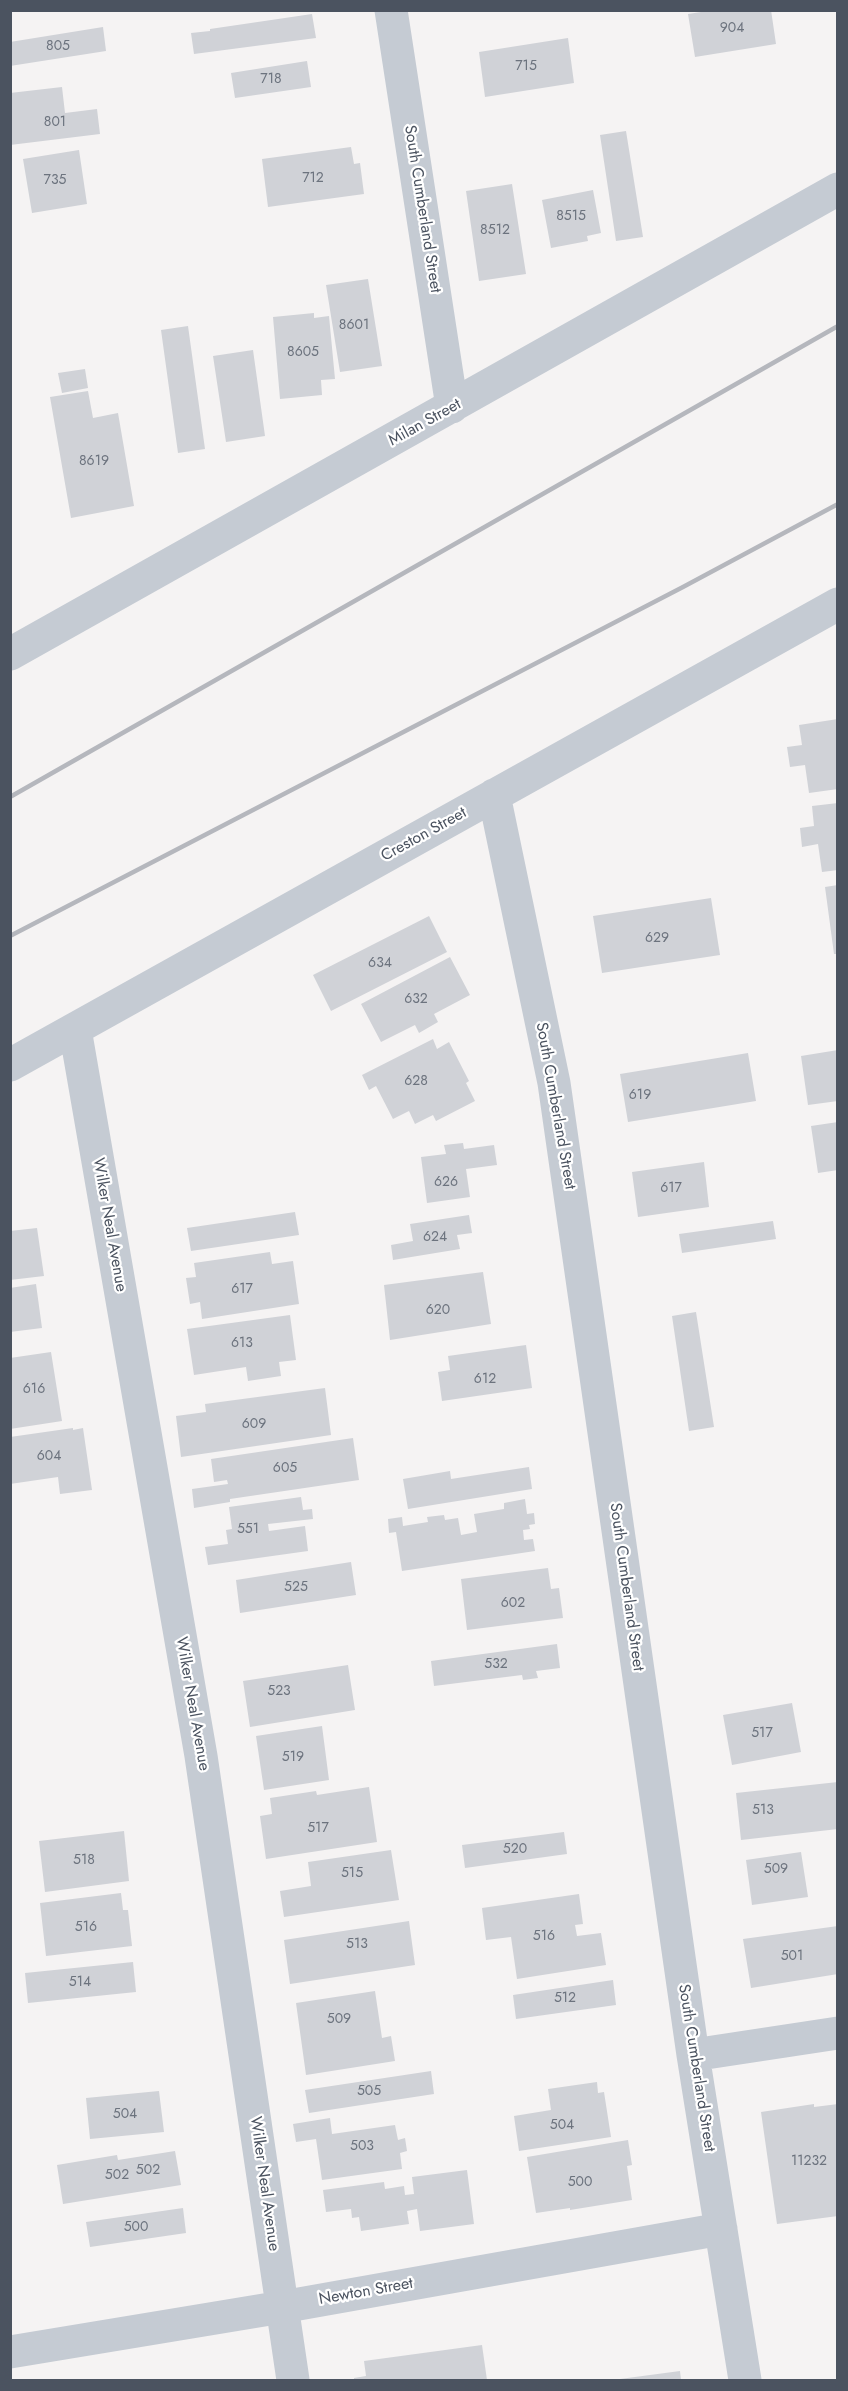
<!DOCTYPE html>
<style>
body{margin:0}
#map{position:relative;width:848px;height:2391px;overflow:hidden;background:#f5f3f3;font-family:Jost,sans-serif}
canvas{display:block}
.frame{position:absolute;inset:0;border:12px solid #4b5360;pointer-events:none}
</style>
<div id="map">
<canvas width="848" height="2391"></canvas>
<div class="frame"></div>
</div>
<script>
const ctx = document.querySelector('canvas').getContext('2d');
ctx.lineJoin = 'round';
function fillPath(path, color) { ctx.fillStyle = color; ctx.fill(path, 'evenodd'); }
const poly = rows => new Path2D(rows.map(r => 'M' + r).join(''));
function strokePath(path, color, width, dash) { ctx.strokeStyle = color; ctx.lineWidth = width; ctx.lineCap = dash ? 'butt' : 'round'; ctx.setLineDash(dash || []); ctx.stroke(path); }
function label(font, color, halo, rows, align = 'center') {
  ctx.font = font + ' Jost,sans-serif'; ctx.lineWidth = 4.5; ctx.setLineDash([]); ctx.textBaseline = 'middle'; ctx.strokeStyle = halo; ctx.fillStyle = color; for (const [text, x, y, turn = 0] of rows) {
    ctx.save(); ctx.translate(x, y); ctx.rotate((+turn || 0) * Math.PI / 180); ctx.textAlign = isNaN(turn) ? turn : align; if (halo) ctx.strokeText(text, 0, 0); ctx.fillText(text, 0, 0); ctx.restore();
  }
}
fillPath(poly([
 [714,10,771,10,776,44,695,57,688,14],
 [312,14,316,38,194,54,191,33,210,31,210,29],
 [103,27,106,51,10,66,10,42],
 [568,38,574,83,485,97,479,52],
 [307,61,311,87,235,98,231,73],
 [62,87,65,113,97,109,100,134,10,145,10,93],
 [626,131,643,237,616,241,600,135],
 [351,147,354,164,360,163,364,194,268,207,262,159],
 [79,150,87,204,32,213,23,159],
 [512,184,526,274,479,281,466,191],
 [593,190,601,233,587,236,588,241,551,248,542,200],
 [368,279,382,366,340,372,326,285],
 [314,313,314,318,329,316,335,379,321,380,322,395,280,399,273,317],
 [188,326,205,449,178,453,161,330],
 [253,350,265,436,226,442,213,356],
 [85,369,88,388,62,393,58,373],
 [88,391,93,418,118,413,134,506,71,518,50,397],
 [838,719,838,789,809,793,805,765,790,767,787,747,802,745,799,725],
 [838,803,838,870,822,872,818,844,802,847,800,828,814,826,812,806],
 [838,885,838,954,834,954,825,887],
 [711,898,720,955,602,973,593,916],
 [429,916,447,952,331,1011,313,975],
 [450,957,470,995,434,1014,438,1022,419,1033,415,1025,381,1042,361,1004],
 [433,1039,437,1049,449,1042,469,1081,466,1083,475,1101,436,1121,433,1115,415,1124,409,1111,393,1119,376,1086,369,1090,362,1075],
 [838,1050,838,1101,808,1105,801,1056],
 [748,1053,756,1101,628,1122,620,1074],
 [838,1122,838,1170,818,1173,811,1126],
 [463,1143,464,1149,494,1145,497,1165,466,1169,470,1197,427,1203,421,1157,446,1154,444,1145],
 [704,1162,709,1207,638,1217,632,1172],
 [295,1212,299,1235,191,1251,187,1228],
 [469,1215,472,1233,457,1235,460,1249,393,1260,391,1245,413,1241,410,1224],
 [773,1221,776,1239,682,1253,679,1234],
 [37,1228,44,1276,10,1280,10,1231],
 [270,1252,272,1264,293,1261,299,1304,202,1319,200,1302,190,1304,186,1278,196,1277,194,1263],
 [483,1272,491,1324,390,1340,384,1285],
 [36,1284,42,1328,10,1332,10,1288],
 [696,1312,714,1427,689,1431,672,1316],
 [290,1315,296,1360,279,1362,281,1376,248,1381,246,1367,194,1375,187,1329],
 [526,1345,532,1388,442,1401,438,1372,450,1370,448,1356],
 [51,1352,62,1421,10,1429,10,1358],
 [325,1388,331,1435,181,1457,176,1416,206,1412,205,1404],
 [73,1428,73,1430,83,1428,92,1490,60,1494,58,1477,10,1484,10,1437],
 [353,1438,359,1480,230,1499,230,1502,194,1508,192,1489,228,1484,227,1480,214,1482,211,1459],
 [529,1467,532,1489,408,1509,403,1479,450,1471,451,1479],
 [301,1497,303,1510,312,1509,313,1519,268,1524,269,1531,305,1526,308,1551,208,1565,205,1547,228,1544,226,1530,232,1529,229,1507],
 [525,1499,527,1514,534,1513,535,1524,529,1525,530,1529,523,1530,524,1540,533,1539,535,1551,402,1571,396,1532,389,1533,388,1519,402,1517,403,1526,428,1522,427,1517,444,1515,445,1520,458,1518,461,1535,477,1532,474,1514,504,1509,504,1503],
 [351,1562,356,1595,240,1613,236,1580],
 [548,1568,551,1589,559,1588,563,1618,467,1630,461,1579],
 [557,1644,560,1668,536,1671,538,1678,523,1680,522,1675,434,1686,431,1661],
 [348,1665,355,1710,250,1727,243,1681],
 [792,1703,801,1752,732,1765,723,1715],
 [322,1726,329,1780,264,1790,256,1736],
 [838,1782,838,1829,741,1840,736,1793],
 [369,1787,377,1842,266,1859,260,1816,272,1814,270,1798,316,1791,317,1795],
 [124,1831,129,1881,45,1892,39,1841],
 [564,1832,567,1854,465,1868,462,1845],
 [391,1850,399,1900,284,1917,280,1891,311,1886,308,1862],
 [801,1852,808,1897,752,1905,746,1860],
 [121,1893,123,1910,128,1910,132,1946,46,1956,40,1903],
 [579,1894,583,1924,575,1925,577,1936,601,1933,606,1965,517,1979,511,1937,486,1940,482,1908],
 [409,1921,415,1965,290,1984,284,1940],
 [838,1926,838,1974,751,1988,743,1939],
 [133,1962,136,1992,28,2003,25,1973],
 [613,1980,616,2005,516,2019,513,1995],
 [375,1991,382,2038,391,2036,395,2061,306,2075,296,2003],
 [431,2071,434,2094,309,2113,305,2090],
 [597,2082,598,2093,604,2092,611,2137,519,2151,514,2116,551,2110,548,2089],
 [159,2091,164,2132,90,2139,86,2098],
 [814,2104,814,2107,838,2104,838,2216,777,2224,761,2112],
 [330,2118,332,2134,395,2125,398,2140,405,2138,407,2151,400,2153,402,2169,322,2180,316,2139,296,2142,293,2124],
 [628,2140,632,2165,627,2166,632,2200,570,2210,570,2208,536,2213,527,2157],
 [175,2151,181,2185,63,2204,57,2165,117,2155,118,2160],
 [467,2170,474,2224,420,2231,417,2209,407,2211,409,2224,361,2231,359,2217,352,2218,351,2209,326,2212,323,2190,384,2182,385,2189,404,2186,405,2195,414,2194,412,2177],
 [183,2208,186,2233,90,2247,86,2222],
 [482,2345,487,2380,354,2380,354,2378,366,2376,364,2361],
 [680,2371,681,2380,620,2380,620,2379]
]), '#d0d2d7');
strokePath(poly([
 [391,10,452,407],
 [10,654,838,189],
 [494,795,554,1083,693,2055,745,2380],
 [75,1029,201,1756,293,2380],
 [10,1065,838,604],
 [693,2055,838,2033],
 [10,2352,282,2307,721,2229]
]), '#c5cbd3', 33);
strokePath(poly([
 [10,797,838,326],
 [10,936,683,587,838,504]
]), '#b5b7bd', 4.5);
label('14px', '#6c737e', null, [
 ["904",732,29],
 ["805",58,47],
 ["715",526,67],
 ["718",271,80],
 ["801",55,123],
 ["712",313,179],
 ["735",55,181],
 ["8515",571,217],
 ["8512",495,231],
 ["8601",354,326],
 ["8605",303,353],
 ["8619",94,462],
 ["629",657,939],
 ["634",380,964],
 ["632",416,1000],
 ["628",416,1082],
 ["619",640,1096],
 ["626",446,1183],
 ["617",671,1189],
 ["624",435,1238],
 ["617",242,1290],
 ["620",438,1311],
 ["613",242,1344],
 ["612",485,1380],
 ["616",34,1390],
 ["609",254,1425],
 ["604",49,1457],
 ["605",285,1469],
 ["551",248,1530],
 ["525",296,1588],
 ["602",513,1604],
 ["532",496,1665],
 ["523",279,1692],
 ["517",762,1734],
 ["519",293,1758],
 ["513",763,1811],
 ["517",318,1829],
 ["520",515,1850],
 ["518",84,1861],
 ["509",776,1870],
 ["515",352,1874],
 ["516",86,1928],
 ["516",544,1937],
 ["513",357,1945],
 ["501",792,1957],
 ["514",80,1983],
 ["512",565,1999],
 ["509",339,2020],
 ["505",369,2092],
 ["504",125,2115],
 ["504",562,2126],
 ["503",362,2147],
 ["11232",809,2162],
 ["502",148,2171],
 ["502",117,2176],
 ["500",580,2183],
 ["500",136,2228]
]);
label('16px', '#4b5360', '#fff', [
 ["South Cumberland Street",422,209,81],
 ["Milan Street",425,423,-29],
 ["Creston Street",424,835,-29],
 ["South Cumberland Street",555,1106,80],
 ["Wilker Neal Avenue",109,1225,80],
 ["South Cumberland Street",626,1587,82],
 ["Wilker Neal Avenue",192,1704,80],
 ["South Cumberland Street",696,2068,81],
 ["Wilker Neal Avenue",264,2184,82],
 ["Newton Street",366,2292,-10]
]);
</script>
